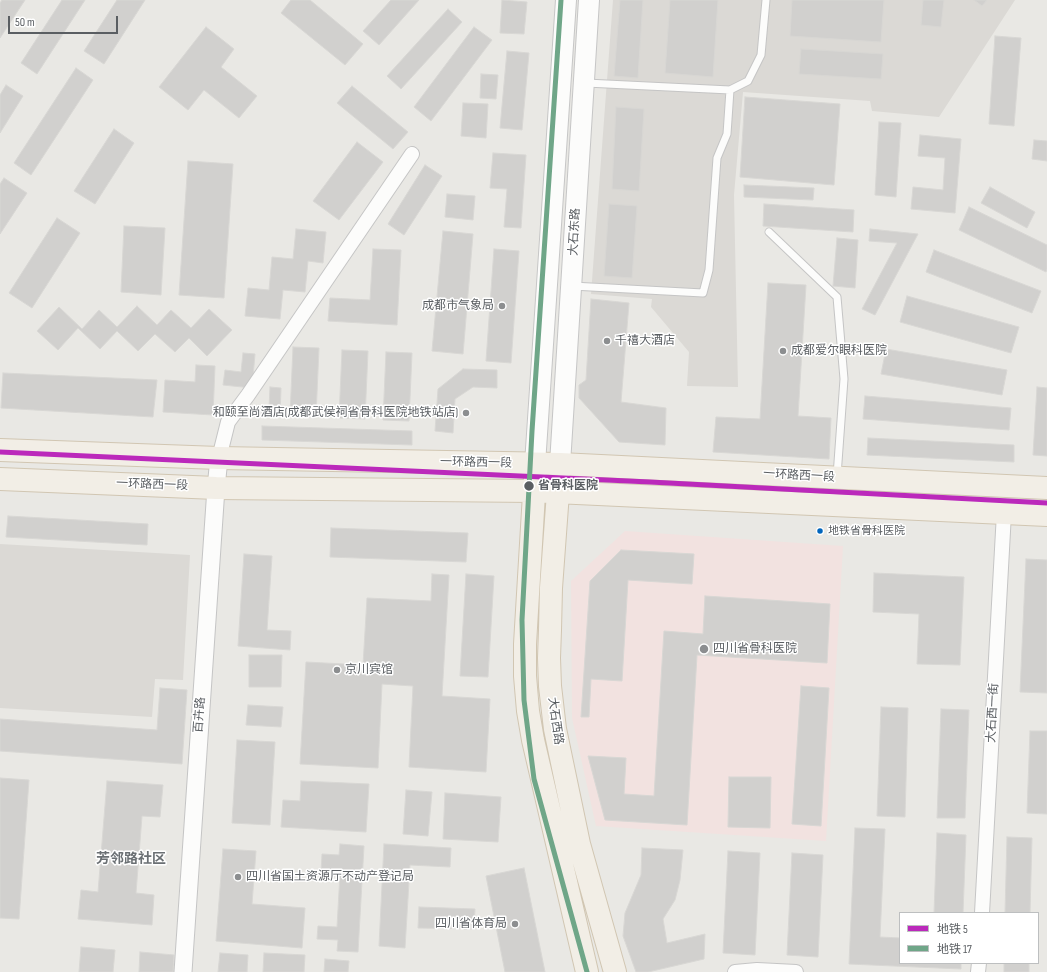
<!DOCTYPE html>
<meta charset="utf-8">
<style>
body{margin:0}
#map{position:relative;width:1047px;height:972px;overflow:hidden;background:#e9e8e4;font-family:"Sofia Sans Condensed","Noto Sans SC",sans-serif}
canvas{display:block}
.legend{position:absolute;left:899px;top:912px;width:140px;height:52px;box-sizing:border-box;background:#fff;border:1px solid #bdbfc0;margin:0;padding:5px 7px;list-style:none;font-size:12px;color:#5a5e62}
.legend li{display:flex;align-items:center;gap:8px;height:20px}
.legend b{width:20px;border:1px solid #bdbfc0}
.scale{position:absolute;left:8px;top:16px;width:110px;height:18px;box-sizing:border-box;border:2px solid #5a5e62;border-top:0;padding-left:5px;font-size:12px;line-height:14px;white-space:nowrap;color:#5a5e62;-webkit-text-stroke:3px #fff;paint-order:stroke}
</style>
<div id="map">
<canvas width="1047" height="972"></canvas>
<ul class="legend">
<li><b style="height:5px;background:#bb29bb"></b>地铁 5</li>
<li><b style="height:5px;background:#6fa688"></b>地铁 17</li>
</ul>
<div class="scale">50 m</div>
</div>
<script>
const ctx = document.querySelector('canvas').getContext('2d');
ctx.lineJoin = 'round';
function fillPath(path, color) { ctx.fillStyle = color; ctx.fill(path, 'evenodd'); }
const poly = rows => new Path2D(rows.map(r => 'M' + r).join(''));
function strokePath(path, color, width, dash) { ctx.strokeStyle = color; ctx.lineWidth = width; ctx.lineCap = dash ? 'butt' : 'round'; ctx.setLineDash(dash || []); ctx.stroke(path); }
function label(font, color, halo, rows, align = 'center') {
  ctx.font = font + ' "Sofia Sans Condensed","Noto Sans SC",sans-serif'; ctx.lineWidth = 3; ctx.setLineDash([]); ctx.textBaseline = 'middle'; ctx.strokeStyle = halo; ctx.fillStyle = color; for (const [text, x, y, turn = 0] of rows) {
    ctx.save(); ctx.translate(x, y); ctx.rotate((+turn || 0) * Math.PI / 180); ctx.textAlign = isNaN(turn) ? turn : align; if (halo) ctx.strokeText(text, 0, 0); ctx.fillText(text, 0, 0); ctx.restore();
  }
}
fillPath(poly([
 [613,0,1015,0,939,117,872,111,870,101,743,92,734,195,738,387,687,386,689,352,651,307,652,299,591,294],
 [0,544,190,555,183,680,155,679,152,717,0,708]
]), '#dbd9d5');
fillPath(poly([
 [625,531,843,546,826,841,596,826,572,718,571,581]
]), '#f2e2e0');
const building = poly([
 [2,0,25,0,0,38,0,3,2,0],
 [62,0,85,0,37,74,21,63,62,0],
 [117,0,145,0,104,64,84,51,117,0],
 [291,0,310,0,363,44,345,65,281,13,291,0],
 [391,0,419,0,379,45,363,31,391,0],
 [502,0,527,2,524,34,500,33,502,0],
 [620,0,643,0,638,78,614,76,620,0],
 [670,0,718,0,713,77,665,73,670,0],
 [792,0,884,0,881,42,790,36,792,0],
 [923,0,944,0,941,27,921,25,923,0],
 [974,0,987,0,982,6,974,0],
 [448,9,462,22,401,89,387,76,448,9],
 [206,27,234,49,221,67,257,96,239,118,204,90,188,110,159,87,206,27],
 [474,27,492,40,431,121,414,107,474,27],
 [995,36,1021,38,1014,126,989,124,995,36],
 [801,49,883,54,881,79,799,74,801,49],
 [507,51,529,53,522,130,500,128,507,51],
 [76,68,93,80,31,175,14,163,76,68],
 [481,74,498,75,496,99,480,98,481,74],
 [6,85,23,96,0,133,0,95,6,85],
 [352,86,408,132,393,149,337,103,352,86],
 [745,97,840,104,834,185,740,177,745,97],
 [463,103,488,104,486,138,461,136,463,103],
 [616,107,644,109,639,191,612,189,616,107],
 [879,122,901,123,896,197,875,195,879,122],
 [114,129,134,143,95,204,74,191,114,129],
 [920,135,961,139,955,213,911,209,913,187,943,190,945,158,918,156,920,135],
 [1034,140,1047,141,1047,161,1032,159,1034,140],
 [357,142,383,162,339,220,313,201,357,142],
 [493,153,526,155,521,228,504,227,507,189,490,188,493,153],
 [188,161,233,164,224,298,179,295,188,161],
 [425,165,442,176,404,235,388,224,425,165],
 [4,178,27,193,0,234,0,184,4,178],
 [744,185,814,188,813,200,744,197,744,185],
 [990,187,1035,212,1027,228,981,203,990,187],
 [447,194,475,196,473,220,445,217,447,194],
 [609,204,637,206,632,278,604,276,609,204],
 [764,204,854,210,853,232,763,226,764,204],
 [969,207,1047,245,1047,269,1046,272,959,230,969,207],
 [57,218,80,233,32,308,9,293,57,218],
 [124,226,165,228,161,295,121,292,124,226],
 [296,229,326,232,323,263,308,261,305,292,283,290,280,319,245,316,248,288,269,290,272,257,293,259,296,229],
 [870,229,918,234,875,315,862,309,897,243,869,241,870,229],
 [443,231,473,234,463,354,432,351,443,231],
 [837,238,858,240,855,288,833,286,837,238],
 [373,249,401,250,397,325,328,321,330,298,370,300,373,249],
 [494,249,519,251,511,363,486,361,494,249],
 [934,250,1041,291,1032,313,926,272,934,250],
 [768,283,806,285,798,416,831,418,829,459,713,452,716,417,760,419,768,283],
 [907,296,1019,327,1011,353,900,322,907,296],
 [591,299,629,303,621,402,666,408,665,445,619,442,579,398,579,385,586,380,591,299],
 [137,306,157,325,171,310,191,328,209,309,232,330,207,356,189,338,175,352,155,334,138,351,117,331,100,349,78,328,58,350,37,331,59,307,82,329,99,310,117,327,137,306],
 [293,347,319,348,316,416,290,415,293,347],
 [886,349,1007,370,1002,395,881,374,886,349],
 [342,350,368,351,365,419,339,418,342,350],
 [386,352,412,353,409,421,383,420,386,352],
 [243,353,255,354,252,388,223,385,225,370,241,372,243,353],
 [196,365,215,366,213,415,163,412,165,380,195,382,196,365],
 [463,369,497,370,497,388,473,387,455,399,453,433,435,431,438,389,463,369],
 [3,373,157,380,153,417,1,408,3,373],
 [270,387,281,388,280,417,257,417,258,408,269,408,270,387],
 [1037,387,1047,388,1047,456,1033,455,1037,387],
 [865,396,1011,408,1009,430,863,419,865,396],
 [262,426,412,431,412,445,262,440,262,426],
 [868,438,1014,445,1014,462,867,455,868,438],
 [8,516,148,524,147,545,6,537,8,516],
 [331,528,468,533,466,562,330,557,331,528],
 [621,550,694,554,692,584,628,580,622,681,591,679,589,717,581,717,590,581,621,550],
 [244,554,272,556,267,630,291,631,290,650,238,646,244,554],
 [1026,559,1047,560,1047,693,1020,692,1026,559],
 [874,573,964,577,960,665,917,664,919,614,873,612,874,573],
 [432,574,449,575,442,696,490,699,486,772,409,767,413,686,382,684,378,768,300,764,306,662,363,665,367,598,431,601,432,574],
 [466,574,494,576,488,677,460,676,466,574],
 [705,596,830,604,827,663,697,655,687,825,605,820,588,756,626,758,624,794,654,796,664,631,703,634,705,596],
 [249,655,282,655,281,687,249,687,249,655],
 [801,686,829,688,821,826,792,824,801,686],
 [160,688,187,690,182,764,0,751,0,719,157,730,160,688],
 [248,705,283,707,281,727,246,725,248,705],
 [881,707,908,708,905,817,877,816,881,707],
 [941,709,969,710,965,818,937,818,941,709],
 [1030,731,1047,731,1047,814,1027,813,1030,731],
 [237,740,275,742,270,825,232,823,237,740],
 [729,777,771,777,770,828,728,827,729,777],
 [0,778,29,780,19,919,0,918,0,778],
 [107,781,163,785,160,817,142,816,136,893,154,895,152,925,78,919,81,890,98,892,107,781],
 [301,781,369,784,366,832,281,827,283,800,300,801,301,781],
 [406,790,432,792,428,836,403,834,406,790],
 [445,793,501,797,498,842,443,839,445,793],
 [855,828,885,829,880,937,900,938,900,963,961,963,961,969,849,964,855,828],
 [937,833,966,835,963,913,934,913,937,833],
 [1007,837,1032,838,1030,913,1005,913,1007,837],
 [340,844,364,846,358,952,337,951,338,940,317,939,318,926,337,927,340,874,321,873,322,854,339,855,340,844],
 [384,844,451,848,450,867,410,865,405,948,379,946,384,844],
 [642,848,683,850,680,880,675,900,663,919,667,943,705,934,704,959,648,972,636,972,623,936,625,913,641,875,642,848],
 [223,849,256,851,252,904,305,908,302,948,216,941,223,849],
 [728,851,760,853,755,955,723,953,728,851],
 [792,853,823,855,818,957,787,955,792,853],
 [524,868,545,972,505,972,486,876,524,868],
 [419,907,475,909,474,929,418,928,419,907],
 [81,947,115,950,113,972,79,972,81,947],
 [140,952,174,955,173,972,139,972,140,952],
 [220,953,248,955,247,972,218,972,220,953],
 [264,953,305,955,304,972,263,972,264,953],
 [325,959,349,961,348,972,324,972,325,959],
 [1004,963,1029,963,1029,972,1004,972,1004,963]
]);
fillPath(building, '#d1d0ce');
strokePath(building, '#d8d7d4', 1);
const service = poly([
 [730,90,748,81,761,55,766,0],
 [769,232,837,297,844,379,837,476],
 [572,286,703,293,709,270,717,158,727,134,730,90,586,83]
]);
const minor = poly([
 [219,458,228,422,248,395,412,154],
 [982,913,1004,513],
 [735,972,757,970,796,972],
 [978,972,979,963]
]);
const tertiary = poly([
 [183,972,216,488,219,458]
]);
const secondary = poly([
 [535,464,566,0],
 [560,464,589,0]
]);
const primary = poly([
 [0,450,219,458,560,464,1047,488],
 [535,477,525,644,525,676,528,711,533,740,587,972],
 [0,479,216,488,534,491,1047,515],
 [559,479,551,588,550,630,549,658,550,686,555,729,579,844,615,972]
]);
strokePath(service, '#c5c5c5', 9);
strokePath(minor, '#c5c5c5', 16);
strokePath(tertiary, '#c5c5c5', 19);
strokePath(secondary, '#c6c6c6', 22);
strokePath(primary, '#d1c6b2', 24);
strokePath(service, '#fcfcfb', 7);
strokePath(minor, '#fcfcfb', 14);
strokePath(tertiary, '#fcfcfb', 17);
strokePath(secondary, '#fcfcfb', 20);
strokePath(primary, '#f2eee6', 22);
strokePath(poly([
 [0,452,650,482,1047,503]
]), '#bb29bb', 5);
strokePath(poly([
 [561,0,532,431,522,620,524,700,534,779,587,972]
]), '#6fa688', 5);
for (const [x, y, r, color] of [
 [502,306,4,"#8c8e90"],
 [607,341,4,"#8c8e90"],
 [783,351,4,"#8c8e90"],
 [466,413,4,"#8c8e90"],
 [529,486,5.5,"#5a5e62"],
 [820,531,3.5,"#0065bd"],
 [704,649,5,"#8c8e90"],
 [337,670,4,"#8c8e90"],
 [238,877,4,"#8c8e90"],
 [515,924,4,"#8c8e90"]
]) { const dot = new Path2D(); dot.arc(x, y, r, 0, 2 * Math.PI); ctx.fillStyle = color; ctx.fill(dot); strokePath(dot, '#fff', 1.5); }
label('11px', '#5a5e62', '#fff', [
 ["地铁省骨科医院",828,531]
], 'left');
label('12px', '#5a5e62', '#fff', [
 ["大石东路",575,232,-87],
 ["一环路西一段",476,463,1],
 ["一环路西一段",799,476,3],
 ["一环路西一段",152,485,2],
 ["大石西一街",993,713,-87],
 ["百卉路",200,715,-86],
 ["大石西路",555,721,82]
]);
label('12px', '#5a5e62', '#fff', [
 ["成都市气象局",494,306,"right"],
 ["千禧大酒店",615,341],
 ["成都爱尔眼科医院",791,351],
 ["和颐至尚酒店(成都武侯祠省骨科医院地铁站店)",458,413,"right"],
 ["四川省骨科医院",713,649],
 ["京川宾馆",345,670],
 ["四川省国土资源厅不动产登记局",246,877],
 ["四川省体育局",507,924,"right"]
], 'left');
label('bold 12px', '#5a5e62', '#fff', [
 ["省骨科医院",538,486]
], 'left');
label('bold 14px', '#6b7074', '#fff', [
 ["芳邻路社区",131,859]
]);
</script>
